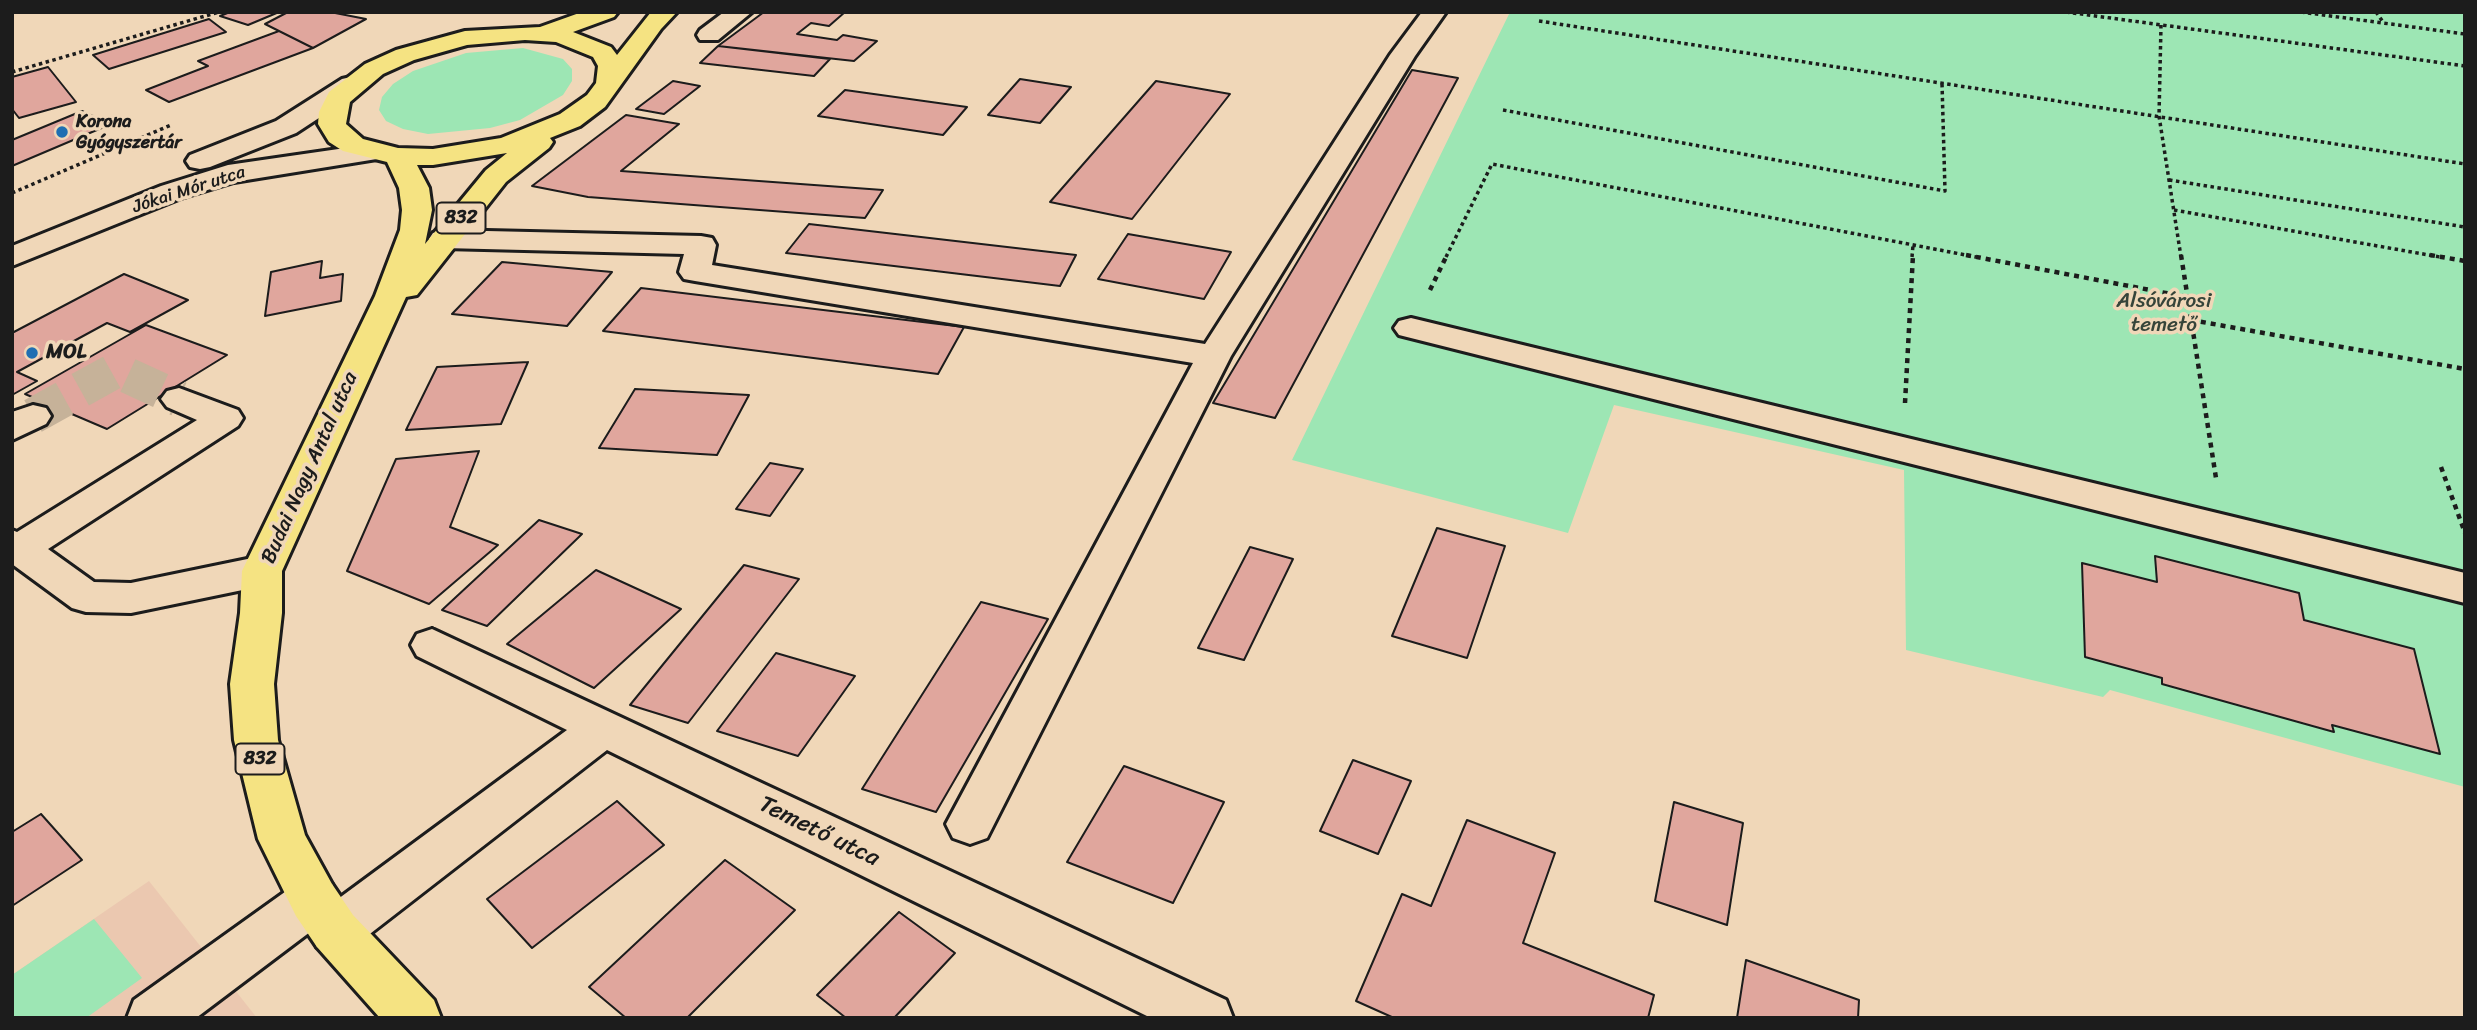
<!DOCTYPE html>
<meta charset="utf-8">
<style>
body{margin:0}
#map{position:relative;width:2477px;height:1030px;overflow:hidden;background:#f0d7b8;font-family:Sriracha,sans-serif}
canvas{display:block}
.frame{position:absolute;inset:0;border:14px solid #1c1c1c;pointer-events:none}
</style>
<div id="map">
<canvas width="2477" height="1030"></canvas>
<div class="frame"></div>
</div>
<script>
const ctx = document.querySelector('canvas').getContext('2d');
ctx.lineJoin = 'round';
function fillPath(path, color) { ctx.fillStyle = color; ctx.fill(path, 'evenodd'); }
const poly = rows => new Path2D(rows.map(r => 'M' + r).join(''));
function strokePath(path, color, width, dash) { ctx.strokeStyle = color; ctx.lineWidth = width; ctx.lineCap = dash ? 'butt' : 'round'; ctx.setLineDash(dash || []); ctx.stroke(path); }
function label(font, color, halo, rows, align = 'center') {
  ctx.font = font + ' Sriracha,sans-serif'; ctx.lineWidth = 7; ctx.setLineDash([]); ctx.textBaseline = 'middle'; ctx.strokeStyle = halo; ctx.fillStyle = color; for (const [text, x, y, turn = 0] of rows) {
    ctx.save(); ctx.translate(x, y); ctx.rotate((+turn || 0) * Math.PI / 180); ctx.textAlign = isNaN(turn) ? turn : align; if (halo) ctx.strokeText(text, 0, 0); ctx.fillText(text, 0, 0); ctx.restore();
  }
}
fillPath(poly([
 [149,881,257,1018,12,1018,12,975]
]), '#ebc8b0');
fillPath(poly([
 [1510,12,2465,12,2465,787,2110,690,2103,697,1906,650,1904,470,1614,405,1568,533,1292,460],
 [523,48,563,59,572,69,572,81,563,95,520,120,490,128,428,134,403,129,386,121,379,110,382,97,393,84,413,71,466,53],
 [94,919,142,978,86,1018,12,1018,12,975]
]), '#9de6b4');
const building = poly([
 [230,12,279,12,248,25,220,16,230,12],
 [288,12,330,12,366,19,313,48,265,24,288,12],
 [764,12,845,12,829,26,811,23,797,34,837,40,843,35,877,41,854,61,718,46,764,12],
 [209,19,226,32,109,69,93,55,209,19],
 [279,31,313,48,169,102,146,90,208,66,198,61,279,31],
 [718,46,830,59,814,76,700,63,718,46],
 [48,67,76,102,19,118,12,109,12,77,48,67],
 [1412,70,1458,78,1275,418,1213,403,1412,70],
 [1020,79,1071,87,1040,123,988,115,1020,79],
 [673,81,700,86,664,114,636,109,673,81],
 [1156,81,1230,94,1132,219,1050,202,1156,81],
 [845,90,967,107,943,135,818,116,845,90],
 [82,111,111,124,12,166,12,140,82,111],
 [626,115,679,124,621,171,883,190,865,218,588,197,532,186,626,115],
 [809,224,1076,255,1060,286,786,253,809,224],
 [1128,234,1231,252,1204,299,1098,279,1128,234],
 [322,261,320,278,343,274,341,301,265,316,271,272,322,261],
 [502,262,612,272,567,326,452,314,502,262],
 [124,274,188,300,130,332,107,323,17,372,37,381,12,395,12,333,124,274],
 [641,288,964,327,938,374,603,331,641,288],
 [146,325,227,355,107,429,25,394,146,325],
 [528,362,501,424,406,430,437,367,528,362],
 [635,389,749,395,717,455,599,448,635,389],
 [479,451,450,527,498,545,429,604,347,571,396,459,479,451],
 [770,463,803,469,770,516,736,509,770,463],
 [539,520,582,534,487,626,442,610,539,520],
 [1437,528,1505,546,1467,658,1392,636,1437,528],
 [1250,547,1293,559,1244,660,1198,648,1250,547],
 [2155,556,2299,593,2304,620,2414,649,2440,754,2332,725,2334,732,2162,684,2162,678,2085,657,2082,563,2157,582,2155,556],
 [744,565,799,579,688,723,630,705,744,565],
 [596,570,681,609,594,688,507,644,596,570],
 [981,602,1048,619,936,812,862,789,981,602],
 [776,653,855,676,798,756,717,731,776,653],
 [1353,760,1411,781,1378,854,1320,831,1353,760],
 [1124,766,1224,802,1173,903,1067,862,1124,766],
 [617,801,664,845,532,948,487,899,617,801],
 [1674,802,1743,823,1727,925,1655,901,1674,802],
 [41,814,82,860,12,906,12,832,41,814],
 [1467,820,1555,853,1523,943,1654,995,1648,1018,1394,1018,1356,1001,1402,894,1431,906,1467,820],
 [725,860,795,910,687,1018,626,1018,589,987,725,860],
 [899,912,955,953,894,1018,846,1018,817,995,899,912],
 [1746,960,1859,1000,1858,1018,1737,1018,1746,960]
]);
fillPath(building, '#e0a69d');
strokePath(building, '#1c1c1c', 2);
strokePath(poly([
 [33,416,116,370,179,399]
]), '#c6b299', 36, [36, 18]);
const minor = poly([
 [724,12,752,12,718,40,700,40,697,35,700,30,724,12],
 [1422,12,1446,12,1415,56,1231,356,987,838,970,844,953,838,946,824,1193,363,695,281,684,279,679,272,684,254,444,248,433,245,429,239,433,233,444,230,701,236,712,238,716,245,712,265,1205,344,1390,55,1422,12],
 [351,77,360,79,364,85,360,91,296,133,210,167,200,169,190,167,186,161,190,155,276,121,342,79,351,77],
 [373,144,383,146,387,152,383,158,234,182,181,198,12,266,12,246,161,186,228,165,373,144],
 [1411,318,2465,573,2465,603,1399,335,1394,328,1399,321,1411,318],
 [179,388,238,410,243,418,238,426,48,549,94,582,131,583,262,556,276,561,282,571,276,581,262,586,131,613,86,612,72,608,12,564,12,530,17,532,197,420,167,407,161,399,167,391,179,388],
 [33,405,46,408,51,416,46,424,12,440,12,412,33,405],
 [432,629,1226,1000,1233,1018,1151,1018,607,750,353,947,335,954,317,947,310,932,196,1018,127,1018,134,1000,296,884,314,878,332,884,338,899,567,730,417,656,411,645,417,634,432,629]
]);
const major = poly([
 [582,12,618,12,614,17,573,32,611,47,617,55,651,12,677,12,661,29,605,107,580,126,550,138,553,142,549,148,506,182,417,295,406,297,282,571,282,613,274,684,278,740,305,835,332,884,353,915,434,1000,441,1018,380,1018,317,947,296,916,258,839,234,740,230,684,240,613,242,571,375,296,400,230,402,210,399,188,387,162,343,151,329,142,318,124,319,112,329,92,365,64,396,50,465,31,540,27,582,12],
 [525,40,556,42,593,57,598,66,596,83,587,95,560,114,501,138,433,149,398,148,363,139,346,124,350,102,383,74,414,60,467,45,525,40],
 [507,153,486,170,425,244,432,210,429,188,417,165,433,165,507,153]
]);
strokePath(minor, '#1c1c1c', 6);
strokePath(major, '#1c1c1c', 6);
strokePath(poly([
 [2066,12,2465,66],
 [2301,12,2465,34],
 [2376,12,2383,22],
 [1539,21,2465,164],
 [2161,25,2159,116,2181,257],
 [12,72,219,12],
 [1503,110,1945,191,1942,83],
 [2169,180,2465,227],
 [12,193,171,125],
 [2174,210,2440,257],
 [1446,257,1492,164,1976,257],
 [1912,257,1913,245]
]), '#1c1c1c', 3.5, [3.5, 3.5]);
strokePath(poly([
 [1966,255,2187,297],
 [2181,255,2216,478],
 [2430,255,2465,261],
 [1430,290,1447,255],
 [2191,320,2465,369],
 [1905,403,1913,255],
 [2441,467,2465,533]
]), '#1c1c1c', 4.5, [5, 5]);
fillPath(minor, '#f0d7b8');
fillPath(major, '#f5e382');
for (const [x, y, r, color] of [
 [62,132,7,"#1f6fb2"],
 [32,353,7,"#1f6fb2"]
]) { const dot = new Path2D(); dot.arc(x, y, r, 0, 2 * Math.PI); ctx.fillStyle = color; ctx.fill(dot); strokePath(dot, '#f0d7b8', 2.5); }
label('bold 18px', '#1c1c1c', '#f0d7b8', [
 ["Korona",76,122],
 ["Gyógyszertár",76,143]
], 'left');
label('18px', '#1c1c1c', '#f0d7b8', [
 ["Jókai Mór utca",189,190,-18]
]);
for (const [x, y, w] of [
 [461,218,49],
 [260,759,49]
]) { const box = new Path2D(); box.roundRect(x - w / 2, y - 15.5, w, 31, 5); ctx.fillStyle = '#f0d7b8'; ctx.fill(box); strokePath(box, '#1c1c1c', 2); }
label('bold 19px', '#1c1c1c', null, [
 ["832",461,218],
 ["832",260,759]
]);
label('21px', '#36443a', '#f0d7b8', [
 ["Alsóvárosi",2164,302],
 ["temető",2164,326]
]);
label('bold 21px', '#1c1c1c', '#f0d7b8', [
 ["MOL",46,353]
], 'left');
label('21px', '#1c1c1c', '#f0d7b8', [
 ["Budai Nagy Antal utca",310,468,-66]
]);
label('24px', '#1c1c1c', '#f0d7b8', [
 ["Temető utca",819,832,26]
]);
</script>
